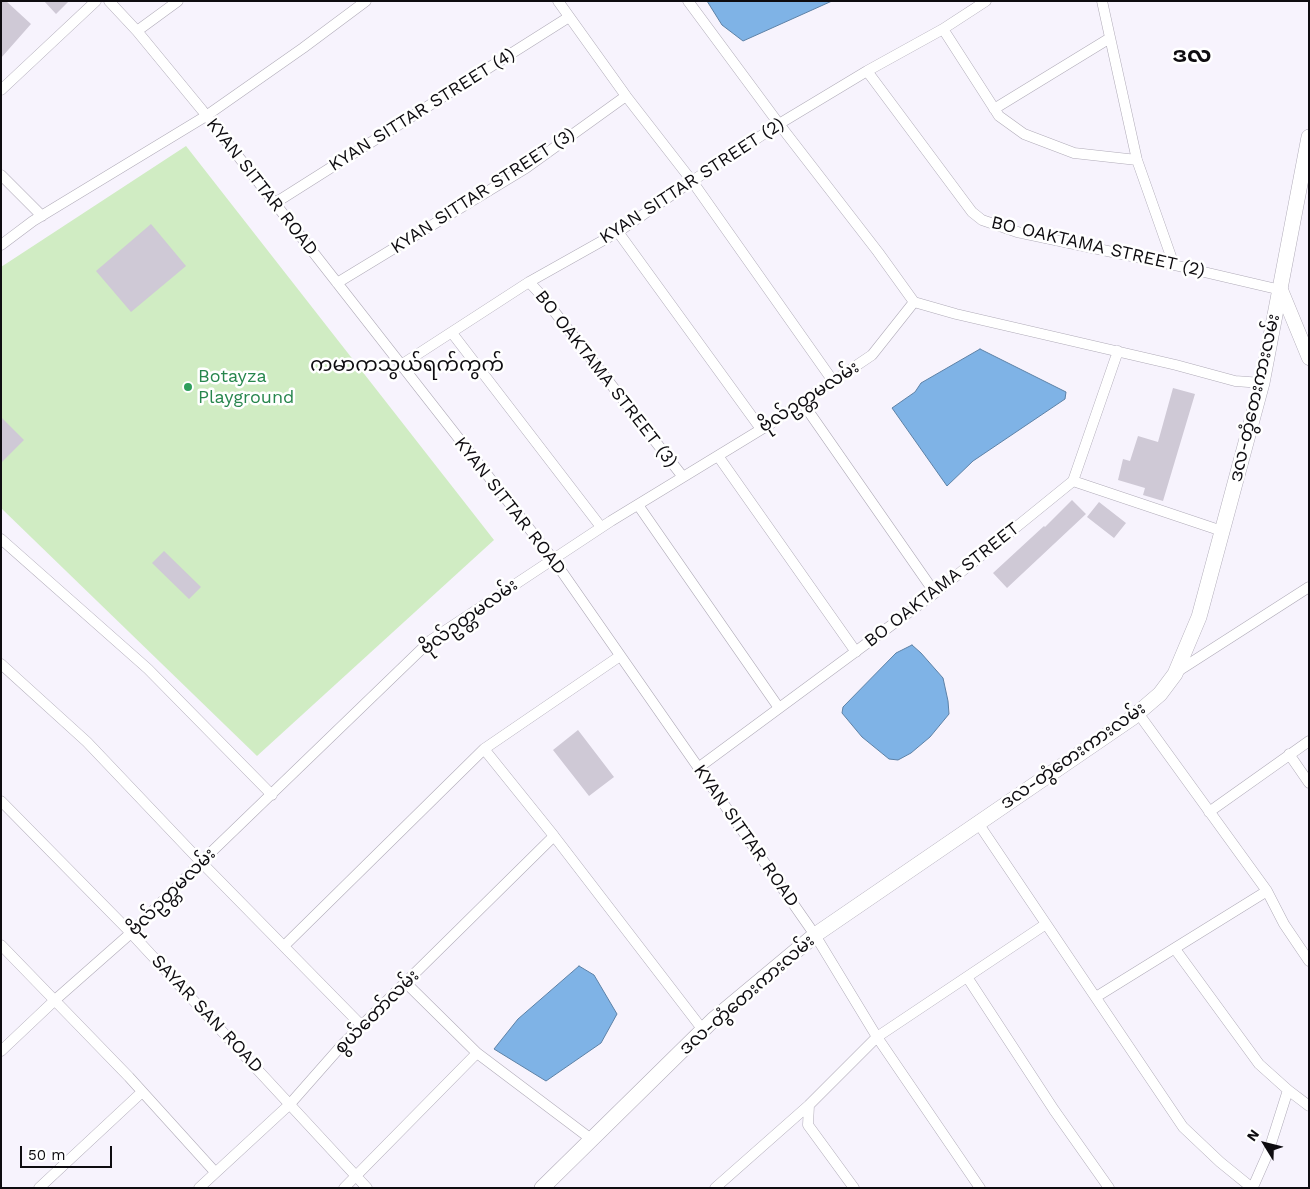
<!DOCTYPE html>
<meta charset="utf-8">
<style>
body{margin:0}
#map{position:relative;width:1310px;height:1189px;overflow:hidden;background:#f7f3fd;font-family:"Work Sans",sans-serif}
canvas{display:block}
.frame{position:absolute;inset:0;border:2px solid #0e0c10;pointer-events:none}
.north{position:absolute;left:1240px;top:1119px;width:50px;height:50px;-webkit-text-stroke:4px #fff;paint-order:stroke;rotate:306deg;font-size:14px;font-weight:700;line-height:20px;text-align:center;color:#0e0c10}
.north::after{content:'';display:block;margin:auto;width:18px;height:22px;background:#0e0c10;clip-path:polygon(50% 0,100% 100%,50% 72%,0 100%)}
.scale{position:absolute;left:20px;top:1146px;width:92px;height:22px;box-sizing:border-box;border:2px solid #0e0c10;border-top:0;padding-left:6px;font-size:15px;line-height:18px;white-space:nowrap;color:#0e0c10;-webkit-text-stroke:4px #fff;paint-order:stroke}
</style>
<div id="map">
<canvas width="1310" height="1189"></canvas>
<div class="frame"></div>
<div class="north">N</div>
<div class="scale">50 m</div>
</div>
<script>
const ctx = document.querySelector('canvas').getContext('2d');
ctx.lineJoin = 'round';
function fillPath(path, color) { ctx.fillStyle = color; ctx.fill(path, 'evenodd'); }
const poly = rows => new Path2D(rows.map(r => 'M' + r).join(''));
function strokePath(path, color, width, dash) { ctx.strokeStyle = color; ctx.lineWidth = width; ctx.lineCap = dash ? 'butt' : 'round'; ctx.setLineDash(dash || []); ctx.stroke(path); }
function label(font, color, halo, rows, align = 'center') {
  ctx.font = font + ' "Work Sans","Noto Sans Myanmar",sans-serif'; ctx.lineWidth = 5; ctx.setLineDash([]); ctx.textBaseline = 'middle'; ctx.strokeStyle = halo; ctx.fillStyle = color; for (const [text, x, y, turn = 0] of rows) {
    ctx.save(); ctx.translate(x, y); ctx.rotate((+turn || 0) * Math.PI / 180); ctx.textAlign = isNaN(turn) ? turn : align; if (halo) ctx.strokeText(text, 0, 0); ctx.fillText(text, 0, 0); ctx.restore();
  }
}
fillPath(poly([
 [186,146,494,540,257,756,1,508,1,267]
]), '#d0ecc3');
const water = poly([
 [707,1,832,1,743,41,722,25,707,1],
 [980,349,1066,392,1065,399,973,461,947,486,892,408,915,392,921,383,980,349],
 [912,645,921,653,943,678,948,701,949,714,930,737,911,753,898,760,889,759,862,737,842,713,843,707,896,653,912,645],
 [579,966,594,975,617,1014,601,1043,546,1081,494,1049,518,1019,579,966]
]);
fillPath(water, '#7fb3e6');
strokePath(water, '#5d81a6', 1);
fillPath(poly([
 [1,1,6,1,31,24,1,58],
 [44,1,69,1,56,14],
 [151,224,186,266,131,312,96,271],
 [1173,388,1195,394,1163,501,1143,495,1145,488,1118,480,1123,459,1130,461,1138,436,1158,442],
 [1,417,24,440,1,463],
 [1072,500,1086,514,1007,588,993,573,1044,526,1045,527],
 [1099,502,1126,523,1114,538,1087,517],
 [164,551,201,587,189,599,152,563],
 [578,730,614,777,589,796,553,750]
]), '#cfc9d6');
const minor = poly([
 [109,1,137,31,202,110,553,559,815,935,877,1037,980,1188],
 [558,1,626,96,692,181,833,381],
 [688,1,779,124,878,252,914,302,956,314,1176,365,1235,381,1262,383],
 [1102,1,1137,160,1174,265],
 [943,29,999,116,1024,134,1074,153,1137,160],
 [137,31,178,1],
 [867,71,972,212,982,220,1017,232,1174,265,1281,290],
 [1,90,96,1],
 [994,109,1110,38],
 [1,175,42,216],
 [275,203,569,17],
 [618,232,761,429],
 [1,245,33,221,206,116,303,48,366,1],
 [529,282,543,297,683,477],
 [337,283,526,168,626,96],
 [452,333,601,527],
 [401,365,529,282,618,232,692,181,779,124,867,71,943,29,986,1],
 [802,402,935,593],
 [718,456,856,652],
 [1073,481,1222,531],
 [638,505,779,708],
 [1,539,148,669,272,795],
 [1,664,87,742,201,862,362,1026],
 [1175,673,1309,587],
 [1138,713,1267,891],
 [484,749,554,836,703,1030],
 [1289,754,1309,783],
 [698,768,935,593,1073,481,1118,351],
 [1,801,131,933,367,1188],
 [1209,812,1309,741],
 [978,823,1183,1127,1220,1162,1252,1188],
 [1,945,129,1077,215,1172],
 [284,946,484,749,620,656],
 [1175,949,1259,1064,1288,1090,1309,1106],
 [967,977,1054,1110,1109,1188],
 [406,983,477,1053,591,1139],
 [1096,997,1267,891,1284,924,1309,961],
 [1,1051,55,1000,131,933,201,862,431,640,611,521,770,424,872,355,914,302],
 [809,1105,808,1125,854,1188],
 [1253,1187,1268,1153,1288,1090],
 [39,1188,142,1092],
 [199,1188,290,1104,342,1045,554,836],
 [344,1188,477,1053],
 [715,1188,809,1105,877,1037,1046,924]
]);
const tertiary = poly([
 [1281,290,1309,358]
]);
const secondary = poly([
 [542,1188,713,1020,815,935,1132,718,1160,694,1175,674,1199,617,1262,383,1309,137]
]);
strokePath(minor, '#b0abb8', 11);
strokePath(tertiary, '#b0abb8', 15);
strokePath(secondary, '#b0abb8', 16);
strokePath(minor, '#fff', 10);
strokePath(tertiary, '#fff', 14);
strokePath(secondary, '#fff', 15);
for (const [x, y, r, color] of [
 [188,387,5,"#2e9e5b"]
]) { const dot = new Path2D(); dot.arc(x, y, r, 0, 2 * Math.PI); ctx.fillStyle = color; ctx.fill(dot); strokePath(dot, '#fff', 2); }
label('18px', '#0e0c10', '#fff', [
 ["KYAN SITTAR STREET (4)",422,110,-32],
 ["KYAN SITTAR STREET (2)",692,181,-33],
 ["KYAN SITTAR ROAD",262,187,52],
 ["KYAN SITTAR STREET (3)",483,191,-33],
 ["BO OAKTAMA STREET (2)",1098,247,13],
 ["BO OAKTAMA STREET (3)",606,379,52],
 ["ဗိုလ်ဥတ္တမလမ်း",809,397,-33],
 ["ဒလ-တွံတေးကားလမ်း",1255,398,-77],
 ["KYAN SITTAR ROAD",510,506,52],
 ["BO OAKTAMA STREET",942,585,-38],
 ["ဗိုလ်ဥတ္တမလမ်း",469,617,-36],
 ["ဒလ-တွံတေးကားလမ်း",1073,756,-35],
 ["KYAN SITTAR ROAD",746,836,55],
 ["ဗိုလ်ဥတ္တမလမ်း",172,892,-45],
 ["ဒလ-တွံတေးကားလမ်း",747,995,-41],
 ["စွယ်တော်လမ်း",377,1012,-45],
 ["SAYAR SAN ROAD",207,1014,47]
]);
label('18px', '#27864d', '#fff', [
 ["Botayza",198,377],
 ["Playground",198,398]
], 'left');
label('20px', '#0e0c10', '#fff', [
 ["ကမာကသွယ်ရက်ကွက်",407,365]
]);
label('bold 22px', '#0e0c10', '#fff', [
 ["ဒလ",1192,56]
]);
</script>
